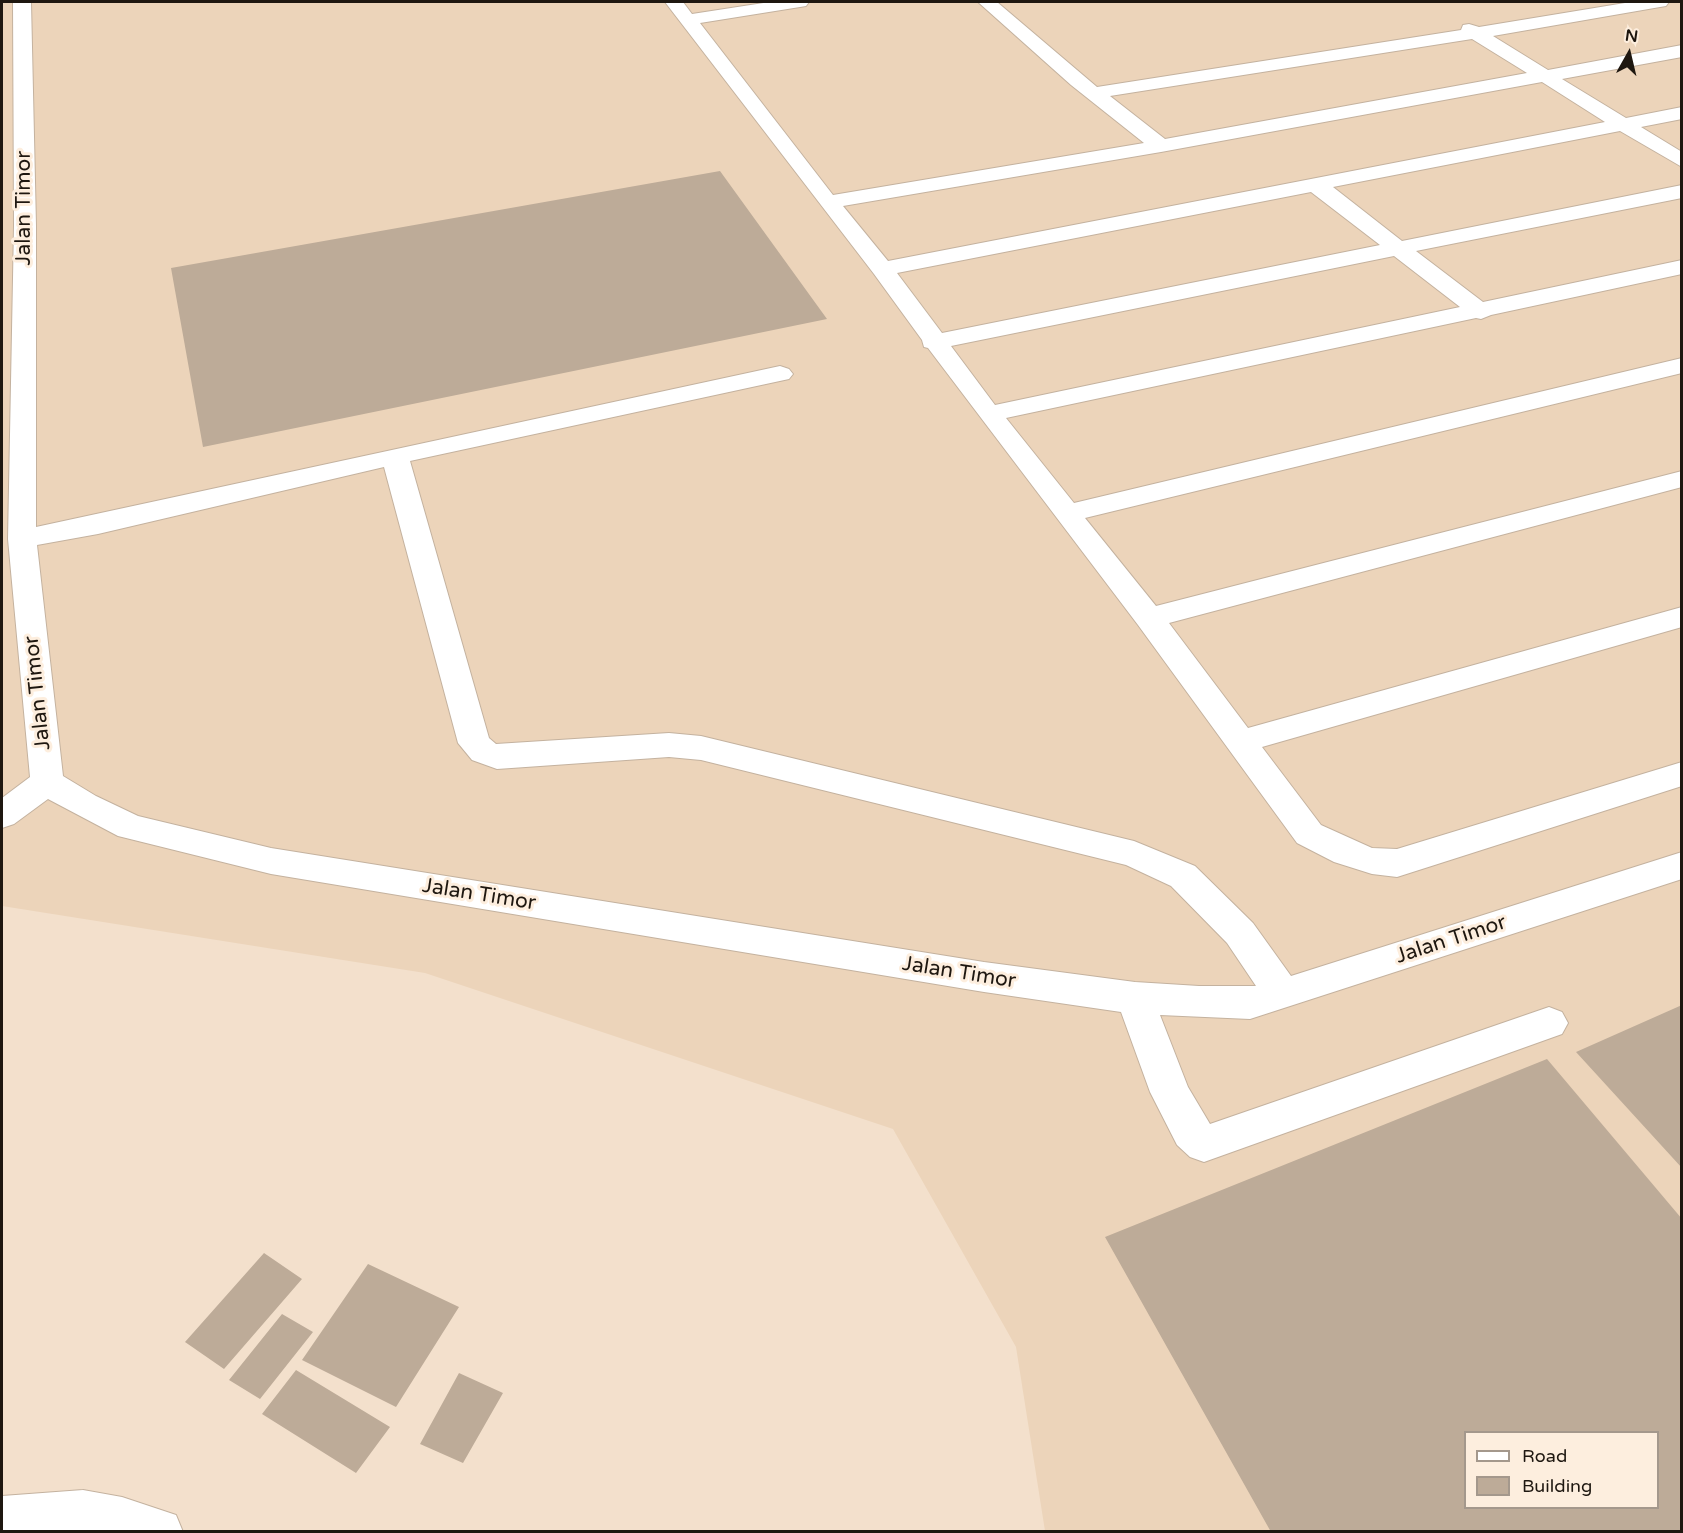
<!DOCTYPE html>
<style>
body{margin:0}
#map{position:relative;width:1683px;height:1533px;overflow:hidden;background:#f3e0cc;font-family:"Varela Round",sans-serif}
canvas{display:block}
.frame{position:absolute;inset:0;border:3px solid #1e1710;pointer-events:none}
.legend{position:absolute;left:1464px;top:1431px;width:195px;height:78px;box-sizing:border-box;background:#fdeede;border:2px solid #a4988c;margin:0;padding:8px 10px;list-style:none;font-size:18px;color:#1e1710}
.legend li{display:flex;align-items:center;gap:12px;height:30px}
.legend b{width:30px;border:2px solid #a4988c}
.north{position:absolute;left:1599px;top:24px;width:60px;height:60px;-webkit-text-stroke:4px #fdeede;paint-order:stroke;rotate:8deg;font-size:16px;font-weight:700;line-height:24px;text-align:center;color:#1e1710}
.north::after{content:'';display:block;margin:auto;width:21px;height:27px;background:#1e1710;clip-path:polygon(50% 0,100% 100%,50% 72%,0 100%)}
</style>
<div id="map">
<canvas width="1683" height="1533"></canvas>
<div class="frame"></div>
<ul class="legend">
<li><b style="height:8px;background:#fff"></b>Road</li>
<li><b style="height:16px;background:#bdab98"></b>Building</li>
</ul>
<div class="north">N</div>
</div>
<script>
const ctx = document.querySelector('canvas').getContext('2d');
ctx.lineJoin = 'round';
function fillPath(path, color) { ctx.fillStyle = color; ctx.fill(path, 'evenodd'); }
const poly = rows => new Path2D(rows.map(r => 'M' + r).join(''));
function strokePath(path, color, width, dash) { ctx.strokeStyle = color; ctx.lineWidth = width; ctx.lineCap = dash ? 'butt' : 'round'; ctx.setLineDash(dash || []); ctx.stroke(path); }
function label(font, color, halo, rows, align = 'center') {
  ctx.font = font + ' "Varela Round",sans-serif'; ctx.lineWidth = 6; ctx.setLineDash([]); ctx.textBaseline = 'middle'; ctx.strokeStyle = halo; ctx.fillStyle = color; for (const [text, x, y, turn = 0] of rows) {
    ctx.save(); ctx.translate(x, y); ctx.rotate((+turn || 0) * Math.PI / 180); ctx.textAlign = isNaN(turn) ? turn : align; if (halo) ctx.strokeText(text, 0, 0); ctx.fillText(text, 0, 0); ctx.restore();
  }
}
fillPath(poly([
 [2,2,1681,2,1681,1531,1045,1531,1016,1347,893,1129,425,973,2,906],
 [1466,1432,1658,1432,1658,1508,1466,1508]
]), '#ecd4ba');
fillPath(poly([
 [720,171,827,319,203,447,171,268],
 [1682,1005,1682,1168,1576,1052],
 [1547,1059,1682,1219,1682,1532,1271,1532,1105,1237],
 [1466,1432,1658,1432,1658,1508,1466,1508],
 [264,1253,302,1279,224,1369,185,1342],
 [368,1264,459,1307,396,1407,302,1360],
 [282,1314,313,1332,260,1399,229,1380],
 [296,1370,390,1427,356,1473,262,1414],
 [459,1373,503,1393,463,1463,420,1444]
]), '#bdab98');
const minor = poly([
 [13,2,31,2,36,226,36,527,780,366,789,369,793,374,789,379,410,461,489,738,496,744,669,733,701,736,1134,841,1195,866,1253,923,1291,976,1682,852,1682,879,1250,1019,1160,1015,1188,1087,1210,1124,1549,1007,1562,1012,1568,1023,1562,1034,1204,1162,1190,1157,1177,1145,1150,1092,1121,1012,984,992,271,874,118,836,48,799,14,824,2,828,2,798,30,777,8,539,14,226,13,2],
 [384,467,458,743,472,760,497,769,669,757,701,760,1126,865,1171,886,1227,943,1256,986,1199,986,1135,982,984,962,271,848,138,816,96,796,63,776,37,545,98,534,384,467],
 [665,2,683,2,692,14,770,2,809,2,806,6,800,7,700,23,833,195,1144,143,1071,85,978,2,997,2,1097,87,1461,30,1463,25,1469,24,1479,27,1631,2,1669,2,1666,6,1660,7,1493,36,1548,70,1682,45,1682,57,1562,79,1626,118,1682,107,1682,119,1641,127,1682,152,1682,167,1620,131,1333,187,1402,241,1682,185,1682,198,1416,251,1483,302,1682,260,1682,274,1491,315,1481,319,1476,318,1006,418,1074,503,1682,358,1682,373,1085,518,1156,606,1682,471,1682,487,1169,623,1248,728,1682,607,1682,627,1262,747,1321,825,1372,848,1397,849,1682,762,1682,786,1397,877,1372,874,1334,862,1297,843,1138,625,928,348,924,347,922,340,874,274,665,2],
 [1472,39,1527,73,1165,139,1110,96,1472,39],
 [1542,82,1605,122,888,261,843,206,1161,152,1542,82],
 [1311,192,1380,245,942,333,897,273,1311,192],
 [1394,256,1460,307,995,405,951,346,1394,256],
 [83,1490,122,1497,176,1515,183,1532,2,1532,2,1496,83,1490]
]);
strokePath(minor, '#c4b29f', 2);
fillPath(minor, '#fff');
label('21px', '#1e1710', '#fdeede', [
 ["Jalan Timor",24,208,-90],
 ["Jalan Timor",38,693,-96],
 ["Jalan Timor",479,895,9],
 ["Jalan Timor",1451,940,-18],
 ["Jalan Timor",959,973,9]
]);
</script>
